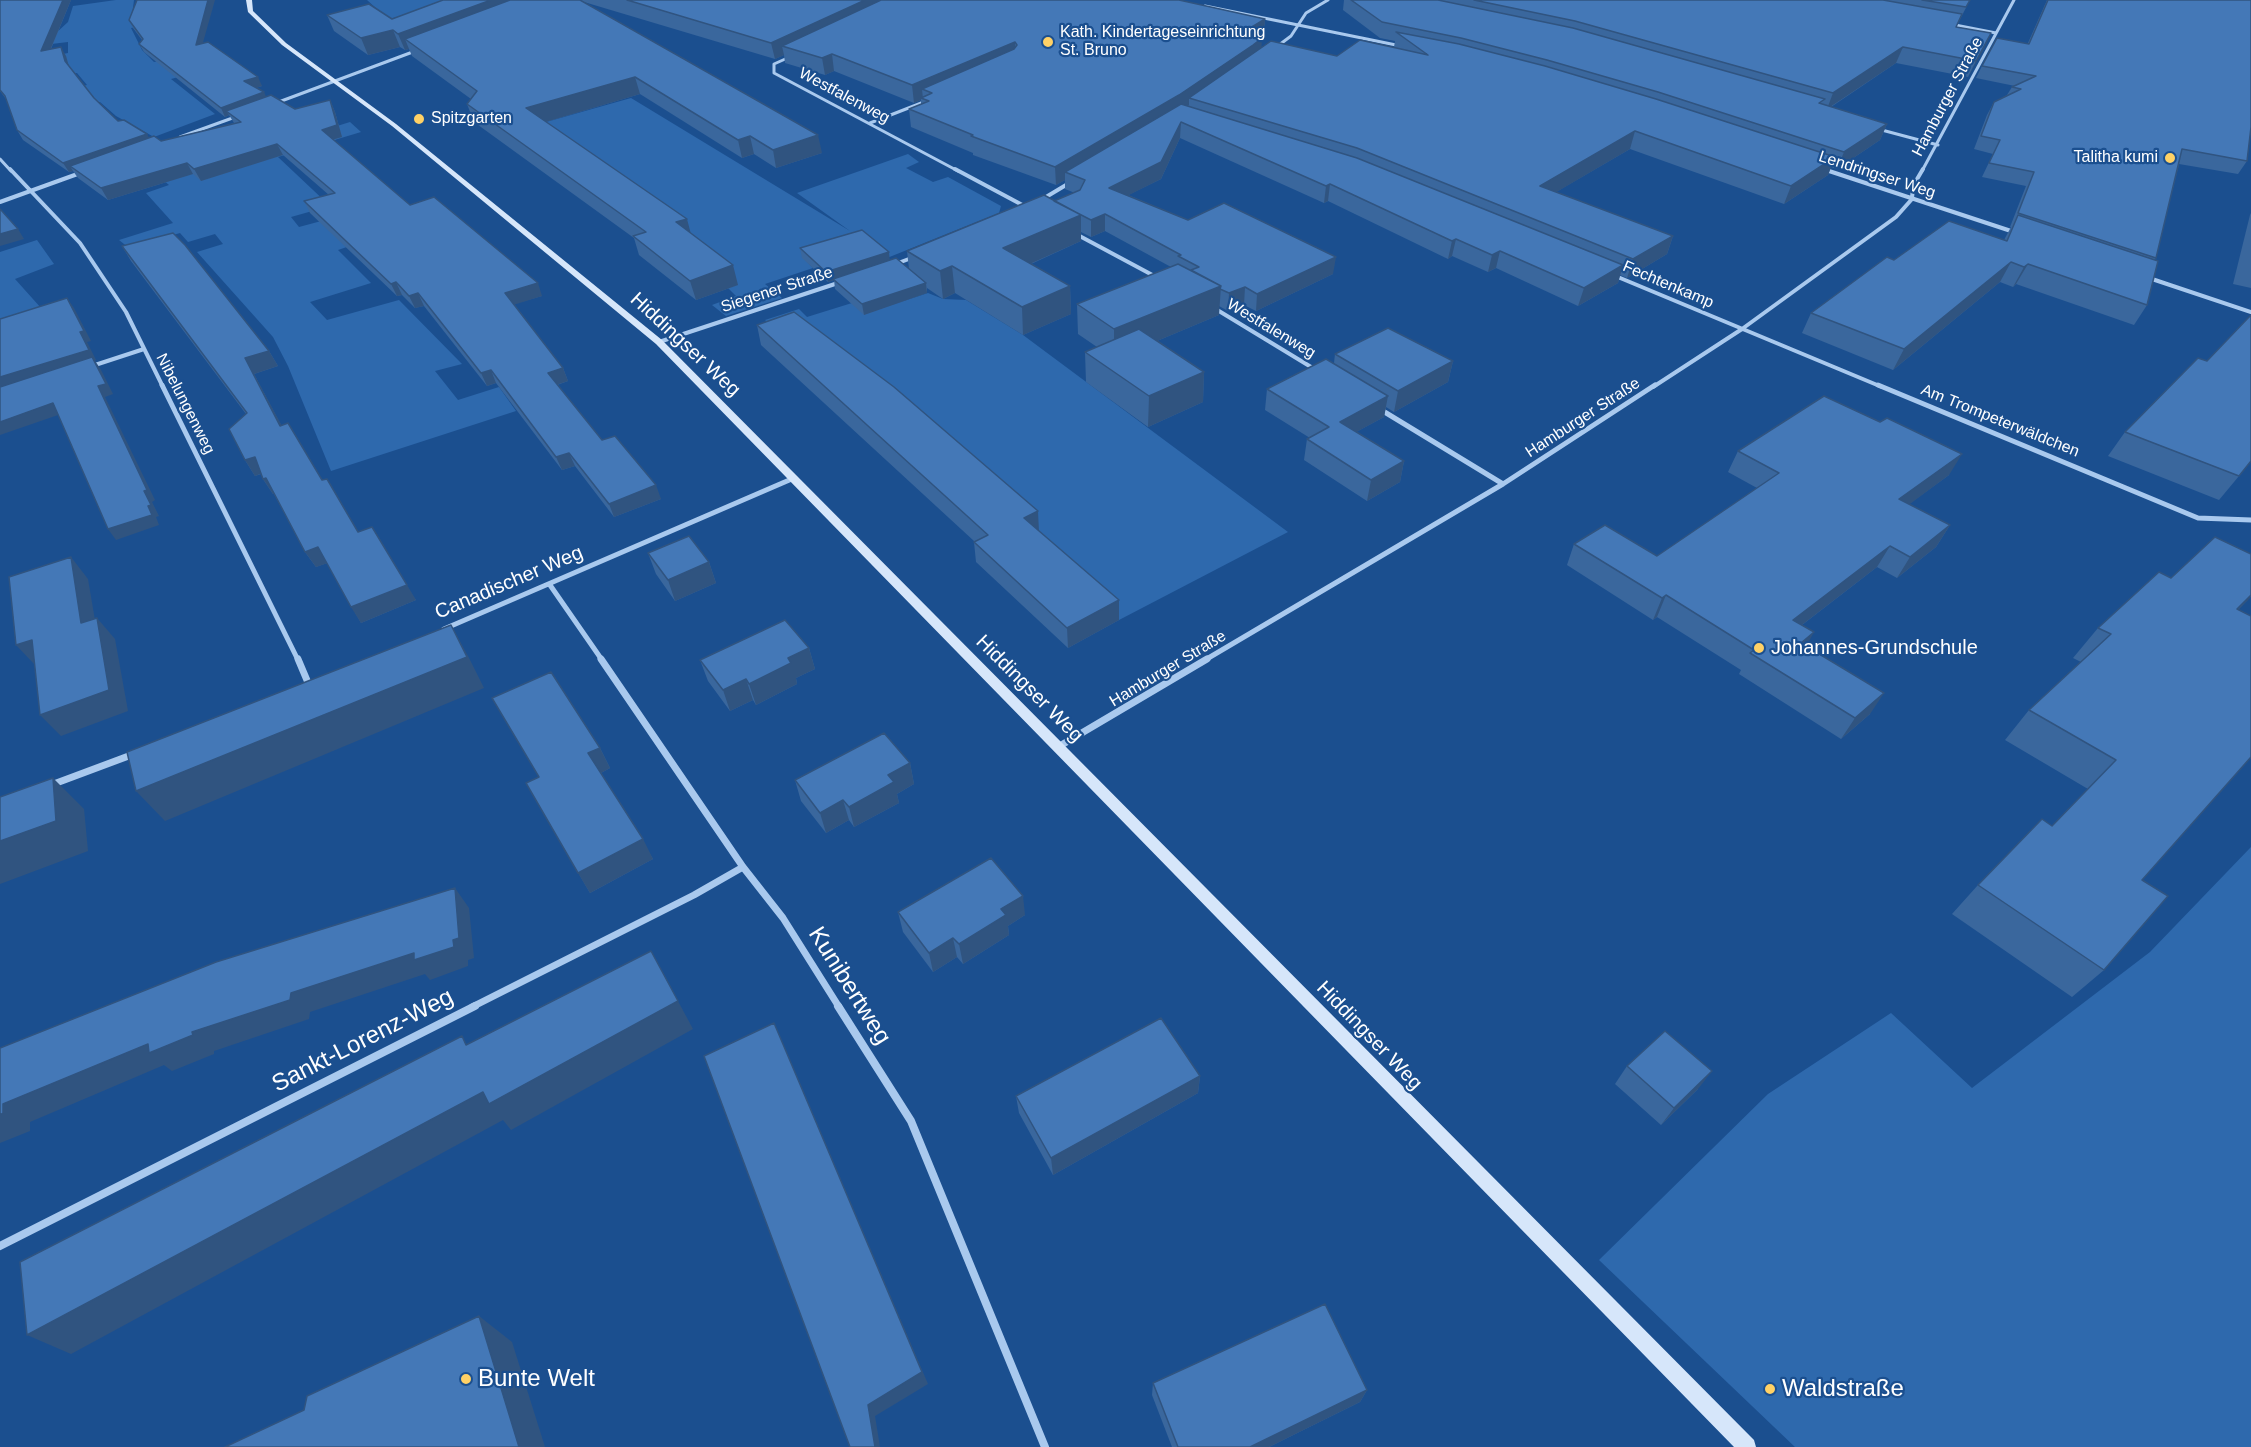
<!DOCTYPE html>
<meta charset="utf-8">
<style>
body{margin:0}
canvas{display:block;background:#1b4f8f}
</style>
<canvas width="2251" height="1447"></canvas>
<script>
const ctx = document.querySelector('canvas').getContext('2d');
ctx.lineJoin = 'round';
function fillPath(path, color) { ctx.fillStyle = color; ctx.fill(path, 'evenodd'); }
const poly = rows => new Path2D(rows.map(r => 'M' + r).join(''));
function strokePath(path, color, width, dash) { ctx.strokeStyle = color; ctx.lineWidth = width; ctx.lineCap = dash ? 'butt' : 'round'; ctx.setLineDash(dash || []); ctx.stroke(path); }
function label(font, color, halo, rows, align = 'center') {
  ctx.font = font + ' Arial,sans-serif'; ctx.lineWidth = 4.5; ctx.setLineDash([]); ctx.textBaseline = 'middle'; ctx.strokeStyle = halo; ctx.fillStyle = color; for (const [text, x, y, turn = 0] of rows) {
    ctx.save(); ctx.translate(x, y); ctx.rotate((+turn || 0) * Math.PI / 180); ctx.textAlign = isNaN(turn) ? turn : align; if (halo) ctx.strokeText(text, 0, 0); ctx.fillText(text, 0, 0); ctx.restore();
  }
}
fillPath(poly([
 [116,0,134,0,132,15,180,19,131,28,142,50,154,62,202,54,200,71,171,79,215,114,154,137,116,116,100,102,79,107,65,90,87,85,77,73,57,76,33,60,68,53,68,42,43,45,68,22,73,6],
 [367,0,485,0,388,19],
 [631,98,850,231,797,193,908,154,919,162,906,168,933,182,948,177,1001,206,999,213,887,258,803,258,813,268,765,284,782,298,726,316,712,305,736,296,728,288,737,284,532,126],
 [350,122,361,132,278,157,330,206,291,217,299,227,340,216,370,239,338,250,371,283,310,302,327,320,399,300,462,364,435,371,458,400,499,387,516,411,331,471,288,366,273,337,197,252,223,244,215,234,188,242,180,233,129,248,119,240,173,223,146,193,169,185,155,173,279,144],
 [37,240,54,264,15,279,41,308,0,324,0,252],
 [928,293,943,299,966,300,1023,335,1288,532,1119,620,765,320,799,309,807,317,852,303,864,314],
 [2251,847,2251,1447,1795,1447,1599,1260,1768,1094,1891,1013,1972,1088,2150,952]
]), '#2e69ad');
strokePath(poly([
 [1205,6,1401,46],
 [1950,24,1996,33],
 [1275,48,1291,36,1306,13,1328,0],
 [792,56,774,64,774,73,958,171],
 [276,103,418,50],
 [870,123,929,100],
 [1878,129,1938,145],
 [180,137,238,116],
 [0,159,11,171],
 [1822,169,1828,171],
 [1922,171,2014,0]
]), '#a9c9ee', 3);
strokePath(poly([
 [10,169,80,243,126,312,163,387],
 [955,169,1028,208],
 [1823,169,2014,232],
 [1041,200,1071,182],
 [0,202,83,172],
 [1074,233,1158,278],
 [893,265,914,257],
 [1613,275,1882,387],
 [2146,277,2251,312],
 [1214,308,1316,370],
 [659,342,841,282],
 [92,366,144,349],
 [1653,387,1742,329,1896,217,1912,199,1913,186,1923,169]
]), '#a9c9ee', 4);
strokePath(poly([
 [162,385,298,660],
 [1878,385,2198,518,2251,520],
 [1378,408,1503,484],
 [550,585,602,660],
 [444,629,794,478],
 [1205,660,1503,484,1655,385]
]), '#a9c9ee', 5);
strokePath(poly([
 [298,659,309,685],
 [601,659,743,867,783,918,839,1007],
 [1058,747,1207,659],
 [51,785,134,754],
 [472,1007,694,895,743,867]
]), '#a9c9ee', 7);
strokePath(poly([
 [838,1006,911,1121,1045,1447],
 [0,1246,475,1006]
]), '#a9c9ee', 8);
fillPath(poly([
 [246,0,252,0,253,11,286,43,396,124,662,340,1754,1440,1756,1447,1734,1447,656,344,392,126,282,45,248,12,246,0]
]), '#d6e6fa');
fillPath(poly([
 [0,0,71,0,51,49,66,56,69,67,94,98,118,121,150,138,161,141,234,123,229,115,225,117,144,52,139,44,142,40,133,28,129,20,203,43,262,86,256,88,266,97,295,109,330,100,335,112,342,137,334,140,410,205,542,296,514,304,563,368,568,381,557,385,602,440,661,499,614,517,575,466,562,470,496,383,487,386,424,306,415,308,402,295,397,296,310,213,304,201,329,195,283,155,201,181,193,174,108,200,78,178,73,171,69,172,23,140,17,130,6,99,0,91],
 [443,0,1179,0,1265,19,1264,35,1260,38,1261,48,1337,56,1394,47,1395,41,1380,38,1343,10,1344,0,1970,0,1956,27,1991,33,1968,77,1896,63,1831,107,1887,124,1880,140,1837,169,1831,167,1828,175,1784,204,1630,149,1556,192,1673,236,1667,254,1627,278,1620,275,1618,283,1578,306,1496,268,1488,272,1452,256,1448,259,1328,201,1324,203,1180,138,1161,179,1128,195,1188,220,1333,274,1256,311,1244,305,1228,311,1219,306,1219,315,1157,341,1204,372,1203,402,1148,427,1086,382,1085,352,1097,347,1078,334,1077,304,1171,267,1105,231,1091,237,1081,232,1081,241,1031,264,1070,286,1071,314,1023,335,955,293,943,299,927,288,927,293,864,315,835,289,834,280,828,282,802,258,800,248,890,260,909,269,907,251,1054,201,1075,193,1065,189,1065,180,1056,185,973,155,973,153,911,127,909,109,921,104,921,100,914,103,834,71,825,75,785,63,784,55,775,59,584,2,822,153,776,168,754,154,742,158,640,94,546,122,691,234,738,285,696,300,639,255,634,238,474,122,467,104,471,99,412,56,409,49,405,50,400,47,368,55,334,31,327,15,392,19],
 [2047,0,2251,0,2251,135,2250,134,2247,161,2238,174,2179,164,2155,260,2147,305,2134,325,2016,284,2013,287,2000,282,1893,370,1802,333,1811,313,1894,260,2004,240,2011,227,2010,227,2026,186,1982,177,1993,154,1974,149,1987,115,1994,102,2007,95,2012,87,2015,86,1976,78,1982,66,2028,43],
 [2251,213,2251,288,2233,284,2250,215],
 [122,246,269,351,278,366,254,374,281,425,322,480,358,532,416,600,361,623,327,563,316,567,305,552,274,494,273,494,263,479,261,474,255,476,245,460,246,414,131,261],
 [757,325,1039,531,1119,620,1068,648,976,562,974,542,974,541,761,345],
 [1335,354,1453,361,1448,382,1394,412,1386,407,1384,417,1356,432,1404,461,1400,482,1367,501,1304,460,1307,439,1310,438,1265,410,1267,389,1334,363],
 [2125,432,2239,476,2219,500,2108,456],
 [1738,451,1949,475,1909,504,1950,525,1936,547,1897,578,1877,567,1802,625,1806,646,1870,714,1841,739,1739,674,1741,670,1657,617,1653,620,1567,565,1574,544,1657,556,1757,488,1728,472],
 [648,553,709,562,716,583,675,601,656,574],
 [2251,554,2251,596,2238,610,2142,880,2104,970,2072,997,1952,914,1978,885,2052,826,2088,789,2005,740,2029,710,2081,662,2073,658,2098,628,2171,578],
 [809,648,815,669,796,678,797,684,756,705,753,700,730,711,708,681,700,660],
 [492,698,600,748,610,768,601,773,653,859,590,893,526,783,539,777],
 [910,763,914,784,897,794,899,803,854,827,849,820,826,833,801,801,795,780],
 [898,912,1025,915,1008,926,1009,935,963,964,957,957,933,972,903,932],
 [1627,1066,1698,1089,1661,1125,1615,1084],
 [1200,1076,1198,1093,1053,1175,1019,1113,1016,1096],
 [1153,1383,1367,1390,1360,1402,1269,1447,1172,1447,1152,1395]
]), '#3a679d');
fillPath(poly([
 [63,0,71,0,46,60,41,51],
 [208,0,215,0,200,53,196,45],
 [491,0,540,0,405,39,409,49,405,50,398,34],
 [865,0,902,0,782,46,784,55,775,59,771,43],
 [1265,19,1264,35,1241,50,1242,33],
 [393,30,400,47,368,55,361,38],
 [1991,33,1984,49,1968,77,1976,61],
 [1262,38,1261,55,1189,98,1189,105,1178,113,1065,172,1065,180,1056,185,1055,167],
 [1015,42,1016,59,922,89,923,99,921,98,921,100,914,103,912,85],
 [61,47,66,56,70,70,65,61],
 [1903,47,1896,63,1827,109,1833,93],
 [832,54,834,71,825,75,822,58],
 [258,77,262,86,249,90,244,81],
 [635,77,640,94,532,126,526,108],
 [264,92,268,101,226,111,229,115,225,117,221,108],
 [330,100,335,112,342,137,328,141,322,130],
 [1181,122,1180,138,1161,179,1109,205,1109,188],
 [1887,124,1880,140,1837,169,1844,152],
 [1635,131,1630,149,1536,204,1540,186],
 [147,134,152,143,70,166,73,171,69,172,63,163],
 [818,135,822,153,776,168,773,150],
 [750,136,754,154,742,158,738,140],
 [277,144,283,155,201,181,194,169],
 [1835,157,1828,175,1784,204,1791,186],
 [187,163,193,174,108,200,101,188],
 [1330,184,1328,201,1324,203,1326,186],
 [1105,214,1105,231,1091,237,1091,220],
 [1081,215,1081,241,1005,275,1003,248],
 [687,219,692,238,676,222],
 [18,229,24,239,0,246,0,234],
 [1673,236,1667,254,1627,278,1633,259],
 [1456,239,1452,256,1448,259,1452,241],
 [1500,251,1496,268,1488,272,1492,255],
 [889,252,890,262,833,279,834,280,828,282,826,272],
 [1336,257,1333,274,1256,311,1257,294],
 [2011,262,2000,282,1893,370,1904,349],
 [2028,264,2016,284,2013,287,2024,267],
 [733,265,738,285,696,300,690,281],
 [1623,265,1618,283,1578,306,1584,288],
 [952,266,955,293,943,299,940,271],
 [396,282,402,295,397,296,391,284],
 [538,283,542,296,510,306,505,293],
 [926,283,927,293,864,315,862,304],
 [1070,286,1071,314,1023,335,1022,307],
 [1221,286,1219,315,1114,359,1114,329],
 [1245,287,1244,305,1228,311,1229,293],
 [418,293,424,306,415,308,409,296],
 [67,298,74,308,91,341,87,342,96,360,95,361,100,368,113,394,105,397,155,500,152,502,159,516,156,517,159,525,116,540,108,529,98,386,0,390,0,377,80,332],
 [269,351,278,366,254,374,290,441,280,426,245,358],
 [1453,361,1448,382,1394,412,1398,391],
 [563,368,568,381,553,386,548,373],
 [491,370,496,383,487,386,481,373],
 [1204,372,1203,402,1148,427,1149,396],
 [1388,396,1384,417,1336,443,1340,422],
 [53,403,61,414,0,435,0,422],
 [569,453,575,466,562,470,556,457],
 [1962,454,1949,475,1887,521,1899,499],
 [255,457,265,472,255,476,245,460],
 [1404,461,1400,482,1367,501,1371,480],
 [266,478,276,493,273,494,263,479],
 [656,485,661,499,614,517,609,504],
 [1038,511,1039,532,1024,518],
 [1950,525,1936,547,1897,578,1910,557],
 [1890,546,1877,567,1781,641,1793,620],
 [318,547,328,563,316,567,305,552],
 [71,557,88,579,99,644,81,623],
 [709,562,716,583,675,601,668,580],
 [407,585,416,600,361,623,351,607],
 [1666,595,1657,617,1653,620,1662,598],
 [2251,595,2250,598,2209,640],
 [1119,600,1119,620,1068,648,1067,628],
 [97,618,115,639,128,711,61,736,40,715],
 [451,625,468,656,484,688,165,821,136,791],
 [1814,632,1802,654,1801,643],
 [32,640,36,666,16,645],
 [809,648,815,669,796,678,797,684,756,705,749,684,788,658],
 [746,679,753,700,730,711,723,690],
 [1884,693,1870,714,1841,739,1855,718],
 [600,748,610,768,599,774,588,753],
 [910,763,914,784,897,794,899,803,854,827,849,807,888,775],
 [53,778,84,809,88,851,0,884,0,841],
 [843,800,849,820,826,833,820,813],
 [643,839,653,859,590,893,578,873],
 [455,888,469,908,474,958,468,960,468,966,430,980,425,974,310,1012,309,1019,214,1051,214,1054,172,1071,164,1065,30,1122,30,1131,0,1143,0,1115,3,1104,148,1044,192,1032,291,993],
 [1023,896,1025,915,1008,926,1009,935,963,964,959,944,1001,909],
 [953,938,957,957,933,972,929,953],
 [651,951,693,1029,511,1130,503,1120,71,1354,27,1335],
 [774,1023,928,1384,875,1416,880,1447,875,1447,868,1405],
 [1712,1071,1698,1089,1661,1125,1674,1108],
 [1200,1076,1198,1093,1053,1175,1051,1158],
 [479,1316,512,1342,545,1447,519,1447],
 [1367,1390,1360,1402,1269,1447,1250,1447]
]), '#305480');
const building = poly([
 [0,0,63,0,41,51,61,47,65,61,94,98,118,121,124,120,147,134,63,163,17,130,5,96,0,90,0,0],
 [137,0,208,0,196,45,208,42,258,77,244,81,264,92,221,108,139,44,143,39,129,20,137,0],
 [443,0,491,0,398,34,393,30,361,38,327,15,369,4,392,19,443,0],
 [510,0,580,0,818,135,773,150,750,136,738,140,635,77,526,108,687,219,676,222,733,265,690,281,633,236,646,232,467,104,477,91,405,39,510,0],
 [627,0,865,0,771,43,627,0],
 [881,0,1179,0,1265,19,1242,33,1262,38,1253,45,1179,95,1055,167,971,136,973,135,909,109,929,101,921,98,932,93,922,89,1014,49,1017,45,1015,42,912,85,832,54,822,58,782,46,881,0],
 [1351,0,1438,0,1573,28,1825,99,1819,103,1887,124,1844,152,1658,92,1547,60,1461,38,1382,22,1351,0],
 [1474,0,1883,0,1962,14,1956,27,1991,33,1976,61,1903,47,1833,93,1575,21,1474,0],
 [1922,0,1970,0,1966,7,1922,0],
 [2048,0,2251,0,2251,127,2247,161,2182,149,2156,258,2018,213,2034,172,1989,163,2000,140,1981,136,1994,102,2021,89,2012,87,2036,76,1982,66,1997,38,2029,44,2048,0],
 [1396,32,1459,44,1545,66,1656,99,1835,157,1791,186,1635,131,1540,186,1673,236,1633,259,1357,148,1189,98,1271,41,1337,56,1360,40,1428,55,1396,32],
 [271,95,295,109,330,100,337,125,322,130,410,205,434,197,538,283,505,293,563,368,548,373,602,440,615,436,656,485,609,504,569,453,556,457,491,370,481,373,418,293,409,296,396,282,391,284,304,201,335,193,277,144,194,169,187,163,101,188,70,166,154,136,161,141,241,122,226,111,271,95],
 [1181,104,1357,158,1623,265,1584,288,1500,251,1492,255,1456,239,1452,241,1330,184,1326,186,1181,122,1161,162,1109,188,1188,220,1224,203,1336,257,1257,294,1245,287,1229,293,1220,289,1221,286,1191,270,1199,267,1178,256,1181,255,1105,214,1091,220,1054,201,1080,190,1085,180,1065,172,1181,104],
 [1044,195,1081,215,1003,248,1070,286,1022,307,952,266,940,271,907,251,1044,195],
 [0,209,18,229,0,234,0,209],
 [2018,215,2158,261,2147,305,2028,264,2024,267,2011,262,1904,349,1811,313,1887,257,1894,260,1949,221,2007,241,2018,215],
 [862,230,889,252,826,272,800,248,862,230],
 [173,233,185,245,269,351,245,358,280,426,288,423,322,480,327,479,358,532,372,527,407,585,351,607,318,547,305,552,266,478,263,479,255,457,245,460,229,429,247,413,122,246,173,233],
 [896,258,926,283,862,304,833,279,896,258],
 [1178,264,1221,286,1114,329,1077,304,1178,264],
 [67,298,84,331,80,332,89,350,0,377,0,319,67,298],
 [794,312,894,387,1038,511,1024,518,1119,600,1067,628,974,542,988,535,757,325,794,312],
 [2251,315,2251,461,2239,476,2125,432,2198,358,2207,361,2251,315],
 [1388,328,1453,361,1398,391,1335,354,1388,328],
 [1139,329,1204,372,1149,396,1085,352,1139,329],
 [92,357,106,384,98,386,147,490,144,491,151,505,148,506,152,515,108,529,53,403,0,422,0,387,92,357],
 [1326,359,1388,396,1340,422,1404,461,1371,480,1307,439,1329,427,1267,389,1326,359],
 [1824,396,1880,422,1887,418,1962,454,1899,499,1950,525,1910,557,1890,546,1793,620,1814,632,1801,643,1884,693,1855,718,1750,653,1754,650,1666,595,1662,598,1574,544,1605,525,1657,556,1779,473,1738,451,1824,396],
 [689,536,709,562,668,580,648,553,689,536],
 [2215,537,2251,554,2251,595,2237,609,2251,616,2251,757,2142,880,2168,896,2104,970,1978,885,2042,819,2052,826,2116,760,2029,710,2111,634,2098,628,2159,572,2171,578,2215,537],
 [71,557,81,623,97,618,109,690,40,715,32,640,16,645,9,577,71,557],
 [785,620,809,648,788,658,791,663,749,684,746,679,723,690,700,660,785,620],
 [451,625,467,657,136,791,127,752,451,625],
 [551,672,600,748,588,753,643,839,578,873,526,783,539,777,492,698,551,672],
 [884,733,910,763,888,775,894,782,849,807,843,800,820,813,795,780,884,733],
 [53,778,56,821,0,841,0,797,53,778],
 [991,858,1023,896,1001,909,1006,915,959,944,953,938,929,953,898,912,991,858],
 [455,888,459,938,453,940,454,947,414,960,414,953,291,993,290,1000,192,1032,193,1035,149,1053,148,1044,3,1104,3,1113,0,1115,0,1048,216,962,455,888],
 [651,951,678,1001,489,1104,483,1092,27,1335,20,1262,462,1036,466,1045,651,951],
 [1161,1018,1200,1076,1051,1158,1016,1096,1161,1018],
 [774,1023,922,1372,868,1405,875,1447,850,1447,704,1056,774,1023],
 [1665,1031,1712,1071,1674,1108,1627,1066,1665,1031],
 [1325,1304,1367,1390,1250,1447,1178,1447,1153,1383,1325,1304],
 [479,1316,519,1447,225,1447,304,1410,307,1396,479,1316]
]);
fillPath(building, '#4478b7');
strokePath(building, '#305480', 1.5);
for (const [x, y, r, color] of [
 [1048,42,6,"#ffd166"],
 [419,119,6,"#ffd166"],
 [2170,158,6,"#ffd166"],
 [1759,648,6,"#ffd166"],
 [466,1379,6,"#ffd166"],
 [1770,1389,6,"#ffd166"]
]) { const dot = new Path2D(); dot.arc(x, y, r, 0, 2 * Math.PI); ctx.fillStyle = color; ctx.fill(dot); strokePath(dot, '#1b4f8f', 2); }
label('16px', '#fff', '#1b4f8f', [
 ["Kath. Kindertageseinrichtung",1060,33],
 ["St. Bruno",1060,51],
 ["Spitzgarten",431,119],
 ["Talitha kumi",2158,158,"right"]
], 'left');
label('16px', '#fff', '#1b4f8f', [
 ["Westfalenweg",844,96,28],
 ["Hamburger Straße",1948,97,-62],
 ["Lendringser Weg",1877,175,18],
 ["Fechtenkamp",1668,285,23],
 ["Siegener Straße",777,290,-18],
 ["Westfalenweg",1271,329,31],
 ["Nibelungenweg",185,404,63],
 ["Hamburger Straße",1583,418,-33],
 ["Am Trompeterwäldchen",2000,421,22],
 ["Hamburger Straße",1168,669,-31]
]);
label('20px', '#fff', '#1b4f8f', [
 ["Hiddingser Weg",685,345,43],
 ["Canadischer Weg",509,583,-23],
 ["Hiddingser Weg",1029,689,45],
 ["Hiddingser Weg",1369,1036,46]
]);
label('20px', '#fff', '#1b4f8f', [
 ["Johannes-Grundschule",1771,648]
], 'left');
label('24px', '#fff', '#1b4f8f', [
 ["Kunibertweg",849,986,58],
 ["Sankt-Lorenz-Weg",363,1041,-27]
]);
label('24px', '#fff', '#1b4f8f', [
 ["Bunte Welt",478,1379],
 ["Waldstraße",1782,1389]
], 'left');
</script>
